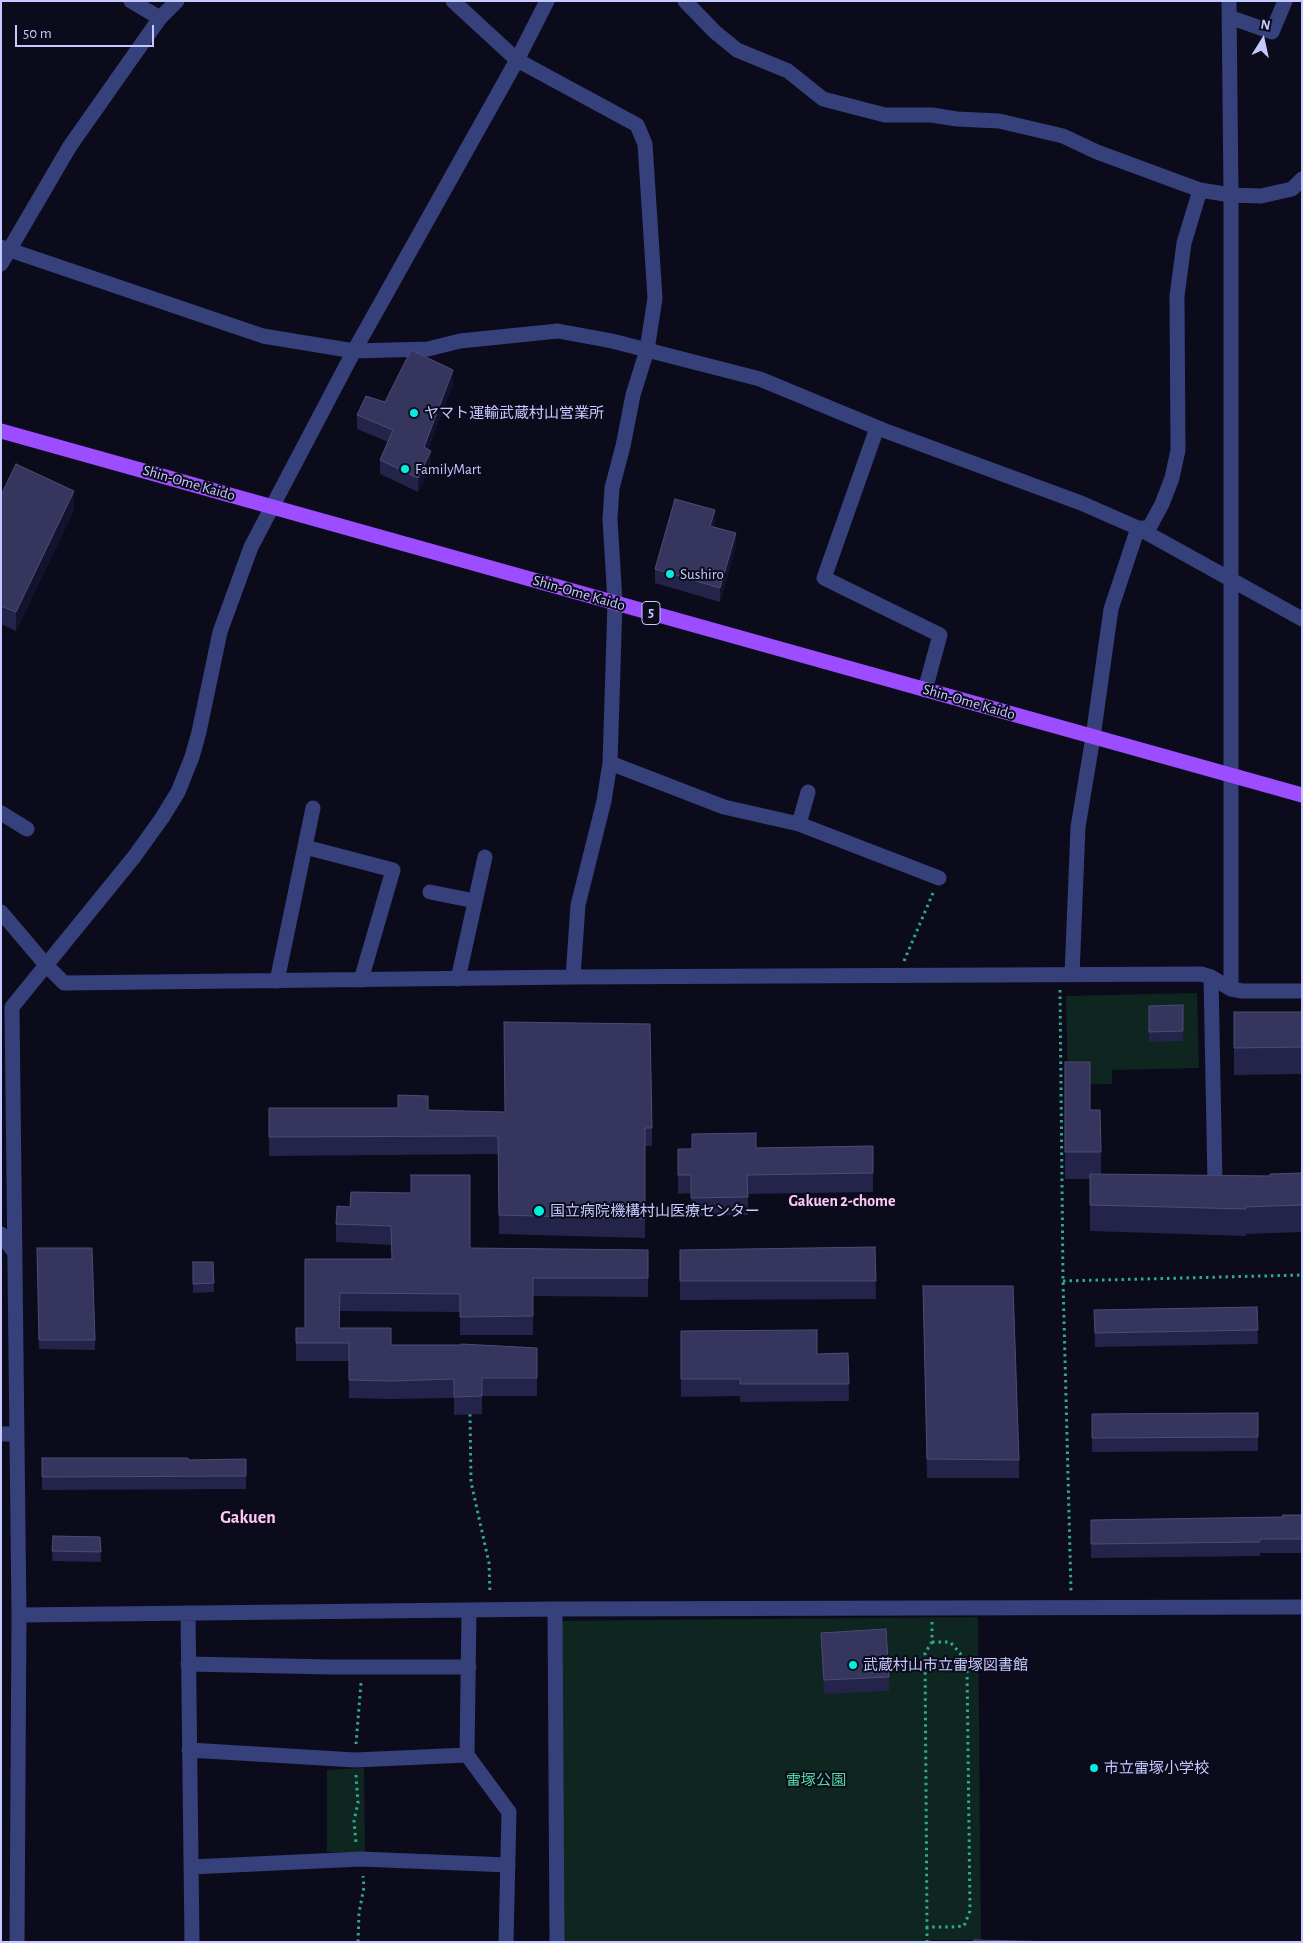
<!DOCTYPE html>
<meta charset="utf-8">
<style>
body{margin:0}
#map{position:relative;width:1303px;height:1943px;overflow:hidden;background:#0b0b1c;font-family:"Alegreya Sans",sans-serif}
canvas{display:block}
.frame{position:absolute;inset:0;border:2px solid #c6c9ff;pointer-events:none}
.north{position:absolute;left:1238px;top:15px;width:50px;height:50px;-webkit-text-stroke:4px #0b0b1c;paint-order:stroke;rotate:10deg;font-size:14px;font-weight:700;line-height:20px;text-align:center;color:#c6c9ff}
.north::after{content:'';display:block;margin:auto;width:18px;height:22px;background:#c6c9ff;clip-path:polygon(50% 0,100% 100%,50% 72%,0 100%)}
.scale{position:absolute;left:15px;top:25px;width:139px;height:22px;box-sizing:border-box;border:2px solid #c6c9ff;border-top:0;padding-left:6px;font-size:15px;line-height:18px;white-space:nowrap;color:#c6c9ff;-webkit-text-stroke:4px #0b0b1c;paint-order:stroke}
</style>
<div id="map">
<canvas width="1303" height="1943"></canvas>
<div class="frame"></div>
<div class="north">N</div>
<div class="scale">50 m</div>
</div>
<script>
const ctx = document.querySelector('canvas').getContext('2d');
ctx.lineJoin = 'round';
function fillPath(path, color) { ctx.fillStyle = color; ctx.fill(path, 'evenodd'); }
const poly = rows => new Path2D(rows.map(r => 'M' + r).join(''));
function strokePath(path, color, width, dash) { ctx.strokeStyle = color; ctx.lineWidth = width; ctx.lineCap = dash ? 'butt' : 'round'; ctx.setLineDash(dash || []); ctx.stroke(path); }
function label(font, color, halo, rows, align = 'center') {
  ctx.font = font + ' "Alegreya Sans","Noto Sans JP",sans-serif'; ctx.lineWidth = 4; ctx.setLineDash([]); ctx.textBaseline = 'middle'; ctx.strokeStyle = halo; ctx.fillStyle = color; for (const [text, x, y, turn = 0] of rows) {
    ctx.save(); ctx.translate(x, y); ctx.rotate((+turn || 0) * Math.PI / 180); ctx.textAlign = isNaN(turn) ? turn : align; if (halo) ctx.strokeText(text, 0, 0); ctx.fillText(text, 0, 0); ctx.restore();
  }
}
fillPath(poly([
 [1197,993,1199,1068,1112,1070,1112,1084,1068,1085,1066,996],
 [978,1617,981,1940,932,1940,932,1942,550,1942,548,1621],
 [364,1768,365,1852,327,1852,327,1770]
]), '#0e2520');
strokePath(poly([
 [904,961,933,893],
 [1060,990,1063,1281,1071,1591],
 [1063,1281,1302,1275],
 [470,1414,471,1482,489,1563,490,1594],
 [932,1622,932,1642],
 [932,1642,950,1642,960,1653,967,1667,970,1911,964,1926,951,1927,927,1927,925,1653,932,1642],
 [356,1744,361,1683],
 [356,1775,358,1803,354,1821,356,1843],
 [927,1927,927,1942],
 [358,1942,359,1913,364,1887,363,1876]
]), '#2cac8e', 3, [2.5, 4]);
strokePath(poly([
 [131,1,160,18],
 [453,1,517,60,637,125,645,144,655,298,647,350,633,395,623,446,612,488,610,519,615,602,610,763,604,801,578,905,573,977],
 [685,1,715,32,737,50,788,71,823,99,885,115,932,115,957,119,999,121,1063,136,1097,152,1200,190,1231,195,1261,196,1292,189,1302,179],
 [1229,1,1231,195,1231,989],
 [1229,17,1272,32,1285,1],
 [1,247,263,336,354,351,428,349,460,341,558,331,612,341,760,379,883,430,1081,503,1138,528,1302,619],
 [1,264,70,146,160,18,177,1],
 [877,428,824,578,940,635,925,690],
 [610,763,724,807,799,824,939,878],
 [1,813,27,829],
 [799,824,808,792],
 [305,847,393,870,361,980],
 [430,892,475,901],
 [1,912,46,965,64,983,573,977,1201,974,1211,977,1231,989,1242,991,1302,991],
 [1072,975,1078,827,1093,737,1111,609,1138,528,1149,528,1162,504,1172,478,1178,450,1177,296,1184,243,1200,190],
 [1211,977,1215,1184,1225,1189],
 [458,979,485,857],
 [277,981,313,808],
 [1,1234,15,1253],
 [1,1434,16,1434],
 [555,1609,557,1942],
 [469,1610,467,1755,509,1812,506,1942],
 [188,1613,192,1942],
 [19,1615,555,1609,1302,1607],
 [188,1664,330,1667,469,1667],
 [189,1750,355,1760,467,1755],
 [191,1867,361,1859,508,1865],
 [17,1942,19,1615,12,1007,134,857,162,818,178,792,192,757,199,732,220,632,251,547,354,351,517,60,547,1]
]), '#36407b', 15);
strokePath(poly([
 [1,431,1302,795]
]), '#9c4dff', 15);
fillPath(poly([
 [453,384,428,449,431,465,418,492,380,474,380,460,388,442,357,429,357,415,385,402],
 [1,495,74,510,16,631,1,624],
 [715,524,714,527,736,547,720,602,655,583,655,569],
 [1183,1005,1183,1041,1149,1042,1149,1006],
 [1234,1012,1302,1012,1302,1074,1234,1075],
 [1065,1062,1090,1110,1101,1152,1101,1174,1270,1176,1302,1173,1302,1232,1246,1234,1246,1236,1090,1231,1090,1179,1065,1179],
 [269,1108,428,1110,652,1128,652,1146,645,1146,645,1238,499,1234,498,1154,269,1156],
 [873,1146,873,1192,748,1194,748,1215,691,1216,691,1193,678,1194,678,1149],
 [350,1207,470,1248,648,1250,648,1297,533,1296,533,1335,460,1335,460,1312,340,1311,340,1328,391,1345,537,1348,537,1396,482,1396,482,1414,454,1415,454,1398,390,1399,349,1398,349,1361,296,1361,296,1328,305,1328,305,1259,392,1259,391,1245,336,1242,336,1224],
 [875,1247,876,1299,680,1300,680,1250],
 [37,1248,95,1340,95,1350,39,1349],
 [193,1262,213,1262,214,1292,193,1293],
 [923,1286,1019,1460,1019,1478,927,1478],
 [1257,1307,1258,1344,1095,1347,1094,1310],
 [681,1331,817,1354,848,1353,849,1401,740,1402,740,1396,681,1397],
 [1258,1413,1258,1451,1092,1452,1092,1414],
 [42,1458,189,1460,246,1459,246,1489,42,1490],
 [1302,1515,1302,1553,1260,1553,1260,1556,1091,1558,1091,1520,1283,1517],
 [53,1536,100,1537,101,1562,52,1561],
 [821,1633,889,1677,889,1691,824,1694,821,1647]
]), '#24234a');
fillPath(poly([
 [453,370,453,384,424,461,424,447],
 [431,451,431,465,418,492,418,478],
 [74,491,74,510,16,631,16,612],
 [715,510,715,524,710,540,710,526],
 [736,533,736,547,720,602,720,588]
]), '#13122f');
const building = poly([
 [411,350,453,370,424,447,431,451,418,478,380,460,393,430,357,415,366,396,385,402,411,350],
 [16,464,74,491,16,612,1,606,1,495,16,464],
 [675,499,715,510,710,526,736,533,720,588,655,569,675,499],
 [1183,1005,1183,1031,1149,1032,1149,1006,1183,1005],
 [1234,1012,1302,1012,1302,1047,1234,1048,1234,1012],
 [504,1022,650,1024,652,1128,645,1128,645,1219,499,1215,498,1136,269,1137,269,1108,398,1108,398,1095,428,1096,428,1110,505,1112,504,1022],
 [1065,1062,1090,1062,1090,1110,1100,1110,1101,1152,1065,1152,1065,1062],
 [756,1133,756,1148,873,1146,873,1173,747,1175,748,1197,691,1198,691,1175,678,1175,678,1149,692,1149,692,1134,756,1133],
 [1302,1173,1302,1205,1245,1207,1246,1209,1090,1205,1090,1174,1270,1176,1270,1174,1302,1173],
 [411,1175,470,1175,470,1248,648,1250,648,1278,533,1278,533,1316,460,1317,460,1294,340,1293,339,1328,391,1328,391,1345,461,1345,461,1344,537,1348,537,1378,482,1378,482,1396,454,1397,454,1379,390,1381,349,1380,349,1343,296,1343,296,1328,305,1328,305,1259,392,1259,391,1226,336,1224,337,1206,350,1207,351,1192,411,1193,411,1175],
 [875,1247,876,1281,680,1281,680,1250,875,1247],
 [37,1248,92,1248,95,1340,39,1340,37,1248],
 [193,1262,213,1262,214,1283,193,1284,193,1262],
 [923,1286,1013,1286,1019,1460,927,1459,923,1286],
 [1257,1307,1258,1330,1095,1333,1094,1310,1257,1307],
 [817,1330,817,1354,848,1353,849,1384,740,1384,740,1379,681,1379,681,1331,817,1330],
 [1258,1413,1258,1437,1092,1438,1092,1414,1258,1413],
 [42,1458,188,1458,189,1460,246,1459,246,1476,42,1477,42,1458],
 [1283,1515,1302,1515,1302,1539,1260,1539,1260,1542,1091,1544,1091,1520,1283,1517,1283,1515],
 [53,1536,100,1537,101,1552,52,1551,53,1536],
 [886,1629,889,1677,824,1680,821,1633,886,1629],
 [974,1940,1062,1942,974,1942,974,1940]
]);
fillPath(building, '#36355d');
strokePath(building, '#4c4c76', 1);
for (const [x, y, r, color] of [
 [414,413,5,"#01f0dd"],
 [405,469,5,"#01f0dd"],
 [670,574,5,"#01f0dd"],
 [539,1211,6,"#01f0dd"],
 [853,1665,5,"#01f0dd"],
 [1094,1768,5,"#01f0dd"]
]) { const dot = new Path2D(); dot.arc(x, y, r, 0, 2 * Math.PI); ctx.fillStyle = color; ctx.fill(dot); strokePath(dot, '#0b0b1c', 2); }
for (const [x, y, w] of [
 [651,613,18]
]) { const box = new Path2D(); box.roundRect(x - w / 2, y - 11.5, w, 23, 4); ctx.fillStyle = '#0b0b1c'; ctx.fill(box); strokePath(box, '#c6c9ff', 1); }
label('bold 14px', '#c6c9ff', null, [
 ["5",651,613]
]);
label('15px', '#c6c9ff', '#0b0b1c', [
 ["ヤマト運輸武蔵村山営業所",424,413],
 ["FamilyMart",415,469],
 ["Sushiro",680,574],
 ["国立病院機構村山医療センター",550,1211],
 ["武蔵村山市立雷塚図書館",863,1665],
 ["市立雷塚小学校",1104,1768]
], 'left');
label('15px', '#c6c9ff', '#0b0b1c', [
 ["Shin-Ome Kaido",189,483,16],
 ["Shin-Ome Kaido",579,593,16],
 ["Shin-Ome Kaido",969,702,16]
]);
label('15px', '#53dda2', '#0b0b1c', [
 ["雷塚公園",816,1780]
]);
label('bold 16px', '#ffc8f5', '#0b0b1c', [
 ["Gakuen 2-chome",842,1201]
]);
label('bold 18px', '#ffc8f5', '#0b0b1c', [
 ["Gakuen",248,1518]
]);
</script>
